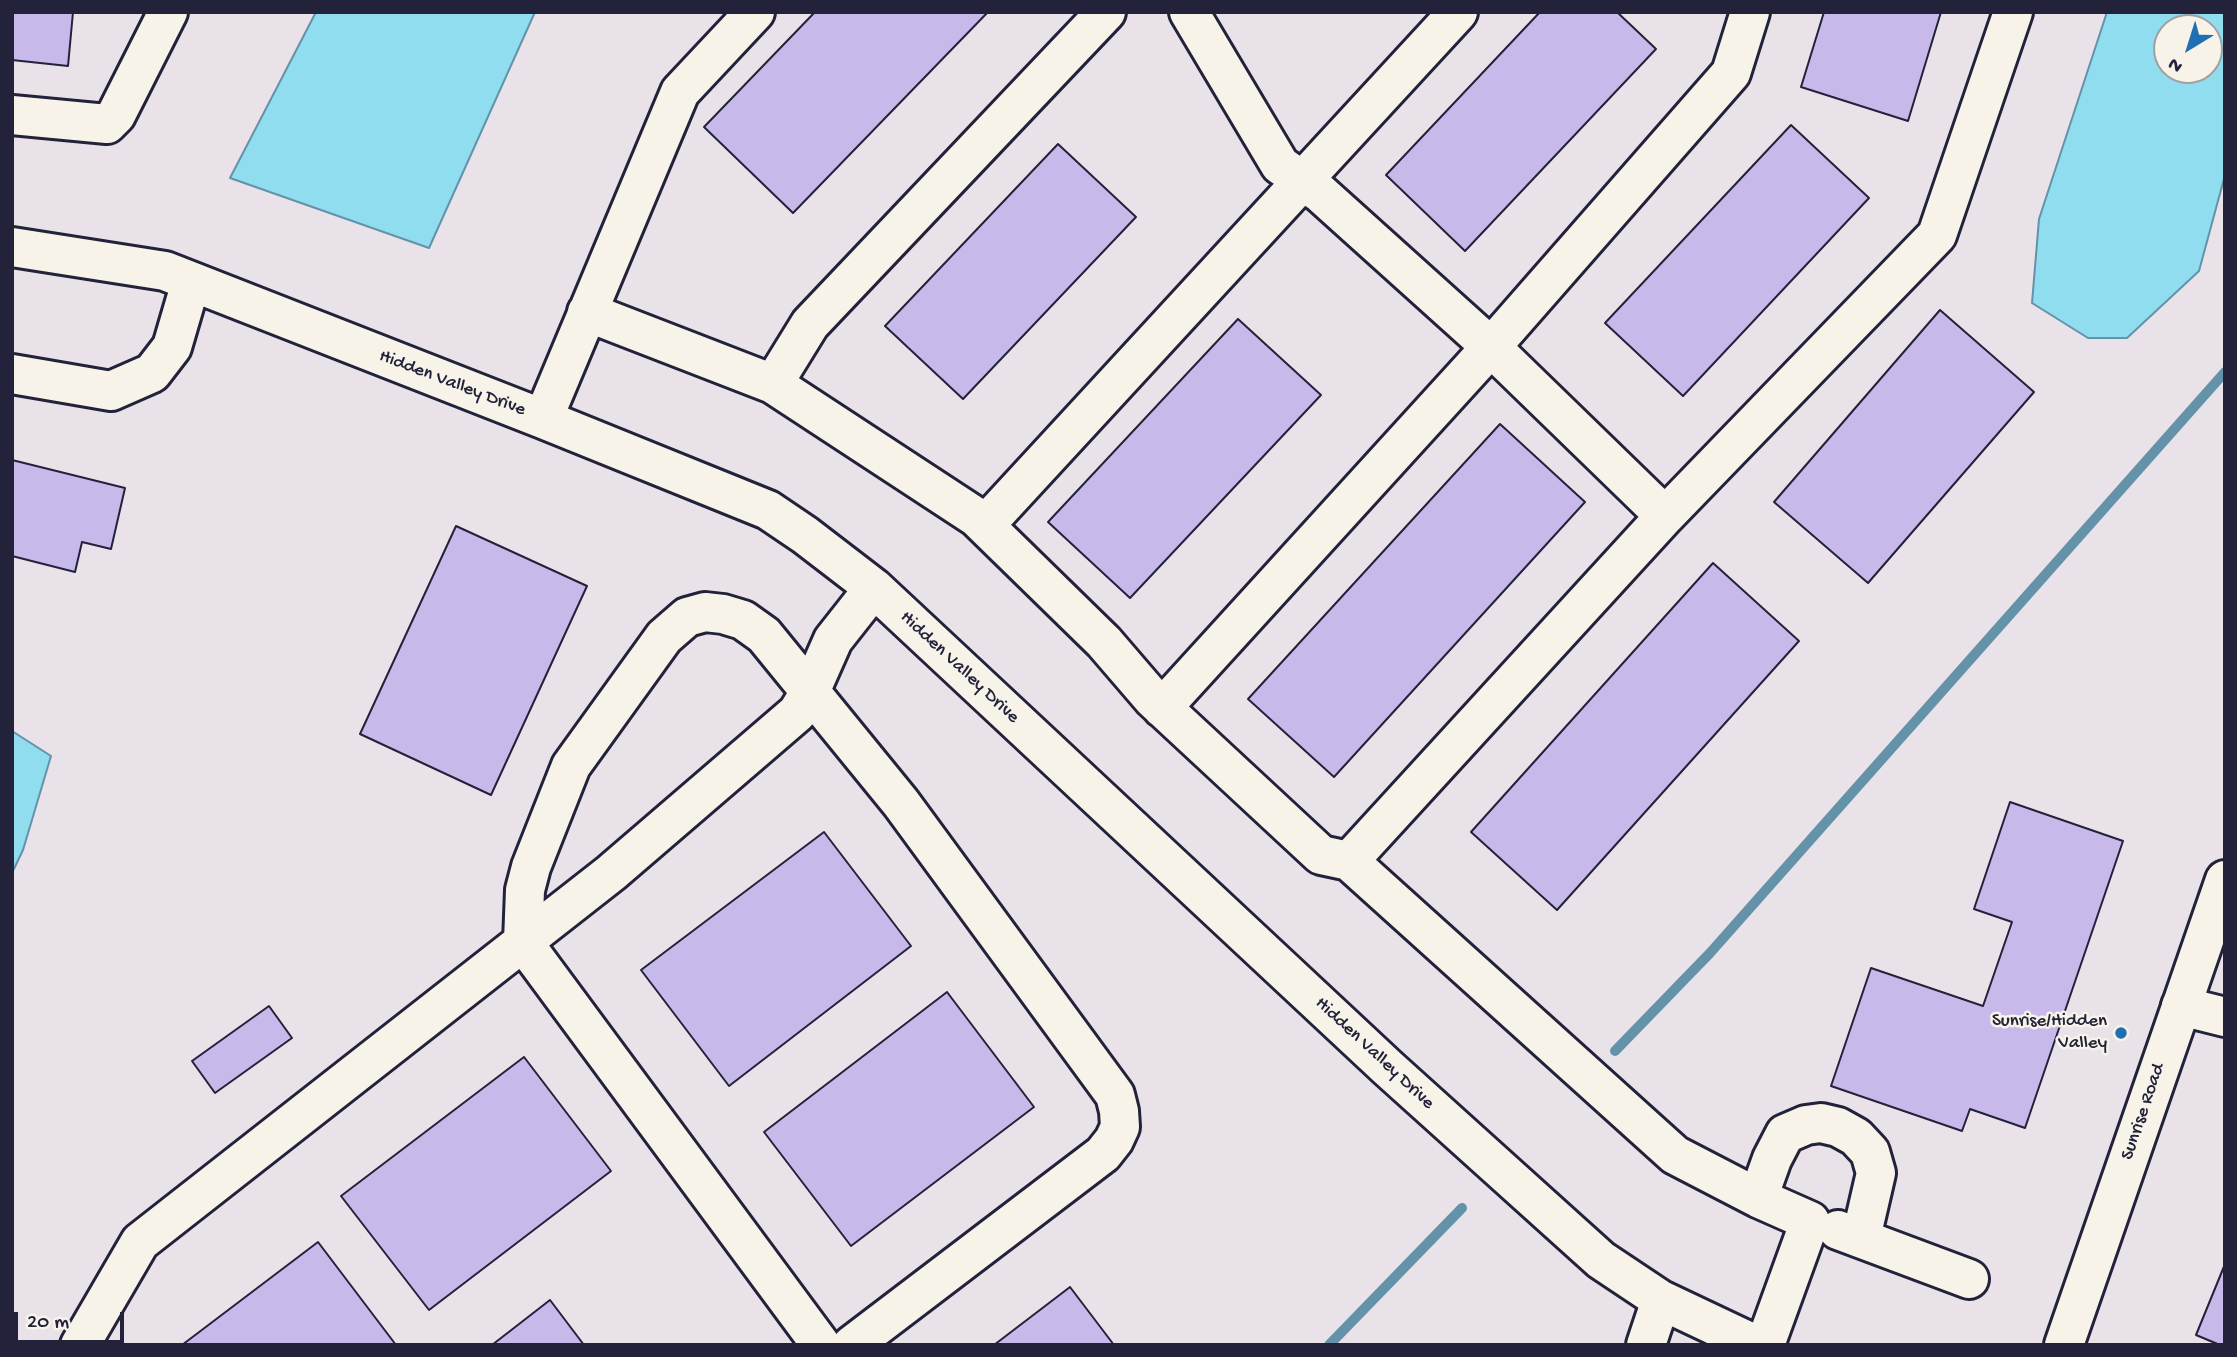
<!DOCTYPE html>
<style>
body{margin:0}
#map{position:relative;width:2237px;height:1357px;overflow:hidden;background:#e9e2e9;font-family:"Gochi Hand",sans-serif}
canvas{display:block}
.frame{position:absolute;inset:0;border:14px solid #22223b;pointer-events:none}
.north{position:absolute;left:2153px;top:14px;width:70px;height:70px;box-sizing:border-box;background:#f7f3e8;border:2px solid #a29fa3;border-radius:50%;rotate:218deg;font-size:19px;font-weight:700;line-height:28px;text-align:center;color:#22223b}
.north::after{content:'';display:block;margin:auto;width:24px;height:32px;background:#1f6fb2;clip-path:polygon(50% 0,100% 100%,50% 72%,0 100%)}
.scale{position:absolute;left:14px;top:1312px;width:110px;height:32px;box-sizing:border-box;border:4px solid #22223b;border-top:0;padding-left:9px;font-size:21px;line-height:24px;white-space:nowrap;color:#22223b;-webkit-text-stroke:5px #f7f3e8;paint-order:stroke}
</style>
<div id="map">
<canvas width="2237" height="1357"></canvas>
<div class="frame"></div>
<div class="north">N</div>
<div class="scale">20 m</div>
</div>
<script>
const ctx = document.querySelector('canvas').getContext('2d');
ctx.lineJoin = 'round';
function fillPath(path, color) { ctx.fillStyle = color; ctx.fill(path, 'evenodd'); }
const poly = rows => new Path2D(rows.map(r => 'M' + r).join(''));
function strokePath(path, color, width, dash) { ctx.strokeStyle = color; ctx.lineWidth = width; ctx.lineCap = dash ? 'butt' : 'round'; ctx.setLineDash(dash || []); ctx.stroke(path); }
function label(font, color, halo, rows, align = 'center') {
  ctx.font = font + ' "Gochi Hand",sans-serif'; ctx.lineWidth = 5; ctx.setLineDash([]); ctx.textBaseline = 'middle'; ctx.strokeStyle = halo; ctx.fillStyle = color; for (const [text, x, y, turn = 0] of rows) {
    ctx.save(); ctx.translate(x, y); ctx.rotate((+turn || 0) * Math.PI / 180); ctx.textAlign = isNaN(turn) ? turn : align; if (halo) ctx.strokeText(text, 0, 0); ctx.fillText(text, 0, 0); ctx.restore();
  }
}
const water = poly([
 [316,12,535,12,429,248,230,178,316,12],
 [2107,12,2225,12,2225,175,2199,271,2127,338,2088,338,2032,303,2039,219,2107,12],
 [2167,28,2209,28,2209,70,2167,70,2167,28],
 [12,731,51,756,23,850,12,873,12,731]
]);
fillPath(water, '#90ddf0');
strokePath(water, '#6492a8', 2);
strokePath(poly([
 [1615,1051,1710,953,2225,372],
 [1329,1345,1462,1208]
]), '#6492a8', 10);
const building = poly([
 [12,12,73,12,68,66,12,60,12,12],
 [815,12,988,12,793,213,704,127,815,12],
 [1540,12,1617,12,1656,49,1465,251,1386,175,1540,12],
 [1824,12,1941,12,1908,121,1801,87,1824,12],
 [1791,125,1869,198,1683,396,1605,323,1791,125],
 [1058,144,1136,217,963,399,885,326,1058,144],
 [1940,310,2034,392,1868,583,1774,502,1940,310],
 [1238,319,1321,395,1130,598,1048,522,1238,319],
 [1500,424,1585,502,1334,777,1248,699,1500,424],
 [12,460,125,488,111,549,82,542,75,572,12,556,12,460],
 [456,526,587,586,491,795,360,734,456,526],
 [1713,563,1799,641,1557,910,1471,832,1713,563],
 [2010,802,2123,841,2025,1128,1970,1109,1962,1131,1831,1086,1871,968,1983,1006,2012,922,1974,909,2010,802],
 [824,832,911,946,729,1086,641,970,824,832],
 [947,992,1034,1107,851,1246,764,1132,947,992],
 [269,1006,292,1038,215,1093,192,1061,269,1006],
 [524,1057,611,1171,429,1310,341,1196,524,1057],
 [318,1242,396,1345,182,1345,318,1242],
 [2225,1264,2225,1345,2220,1345,2196,1335,2225,1264],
 [1070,1287,1114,1345,994,1345,1070,1287],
 [550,1300,584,1345,492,1345,550,1300]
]);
fillPath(building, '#c7b9ea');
strokePath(building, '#22223b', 2);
const minor = poly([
 [12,115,107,124,116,115,168,12],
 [12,247,165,271,543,419,768,510,805,535,874,588,1388,1068,1601,1260,1661,1300,1756,1345],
 [587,312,773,384,976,517,1104,642,1153,699,1321,855,1349,861,1665,516,1491,347,1320,193,1280,165,1189,12],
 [12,374,111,391,152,373,172,347,191,282],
 [773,384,810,324,1106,12],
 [543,419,680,92,755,12],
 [1665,516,1937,235,2013,12],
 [985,525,1458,12],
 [1162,708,1491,347,1731,73,1750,12],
 [1349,861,1675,1155,1758,1198,1810,1221,1765,1345],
 [2181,1006,2225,1017],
 [1758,1198,1772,1159,1785,1134,1806,1125,1821,1123,1838,1127,1856,1137,1870,1152,1876,1173,1861,1238],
 [1838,1230,1969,1279],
 [80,1345,140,1242,611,873,797,713,810,692,833,640,874,588],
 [821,1345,523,942,525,890,531,867,571,766,664,637,687,617,705,612,723,614,743,620,764,635,901,803,1115,1095,1119,1111,1120,1127,1114,1140,1103,1154,852,1345],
 [1646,1345,1661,1300]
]);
const major = poly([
 [2064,1345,2225,880]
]);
strokePath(minor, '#22223b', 44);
strokePath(major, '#22223b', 44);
strokePath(minor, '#f7f3e8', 38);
strokePath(major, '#f7f3e8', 38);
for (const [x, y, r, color] of [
 [2121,1033,7,"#1f6fb2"]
]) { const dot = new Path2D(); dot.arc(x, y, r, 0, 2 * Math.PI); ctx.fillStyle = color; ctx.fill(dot); strokePath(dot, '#f7f3e8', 2.5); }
label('19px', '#22223b', '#f7f3e8', [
 ["Hidden Valley Drive",452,384,21],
 ["Hidden Valley Drive",959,668,43],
 ["Hidden Valley Drive",1374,1054,43],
 ["Sunrise Road",2144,1112,-71]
]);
label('19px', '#22223b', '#f7f3e8', [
 ["Sunrise/Hidden",2107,1022],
 ["Valley",2107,1044]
], 'right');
</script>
